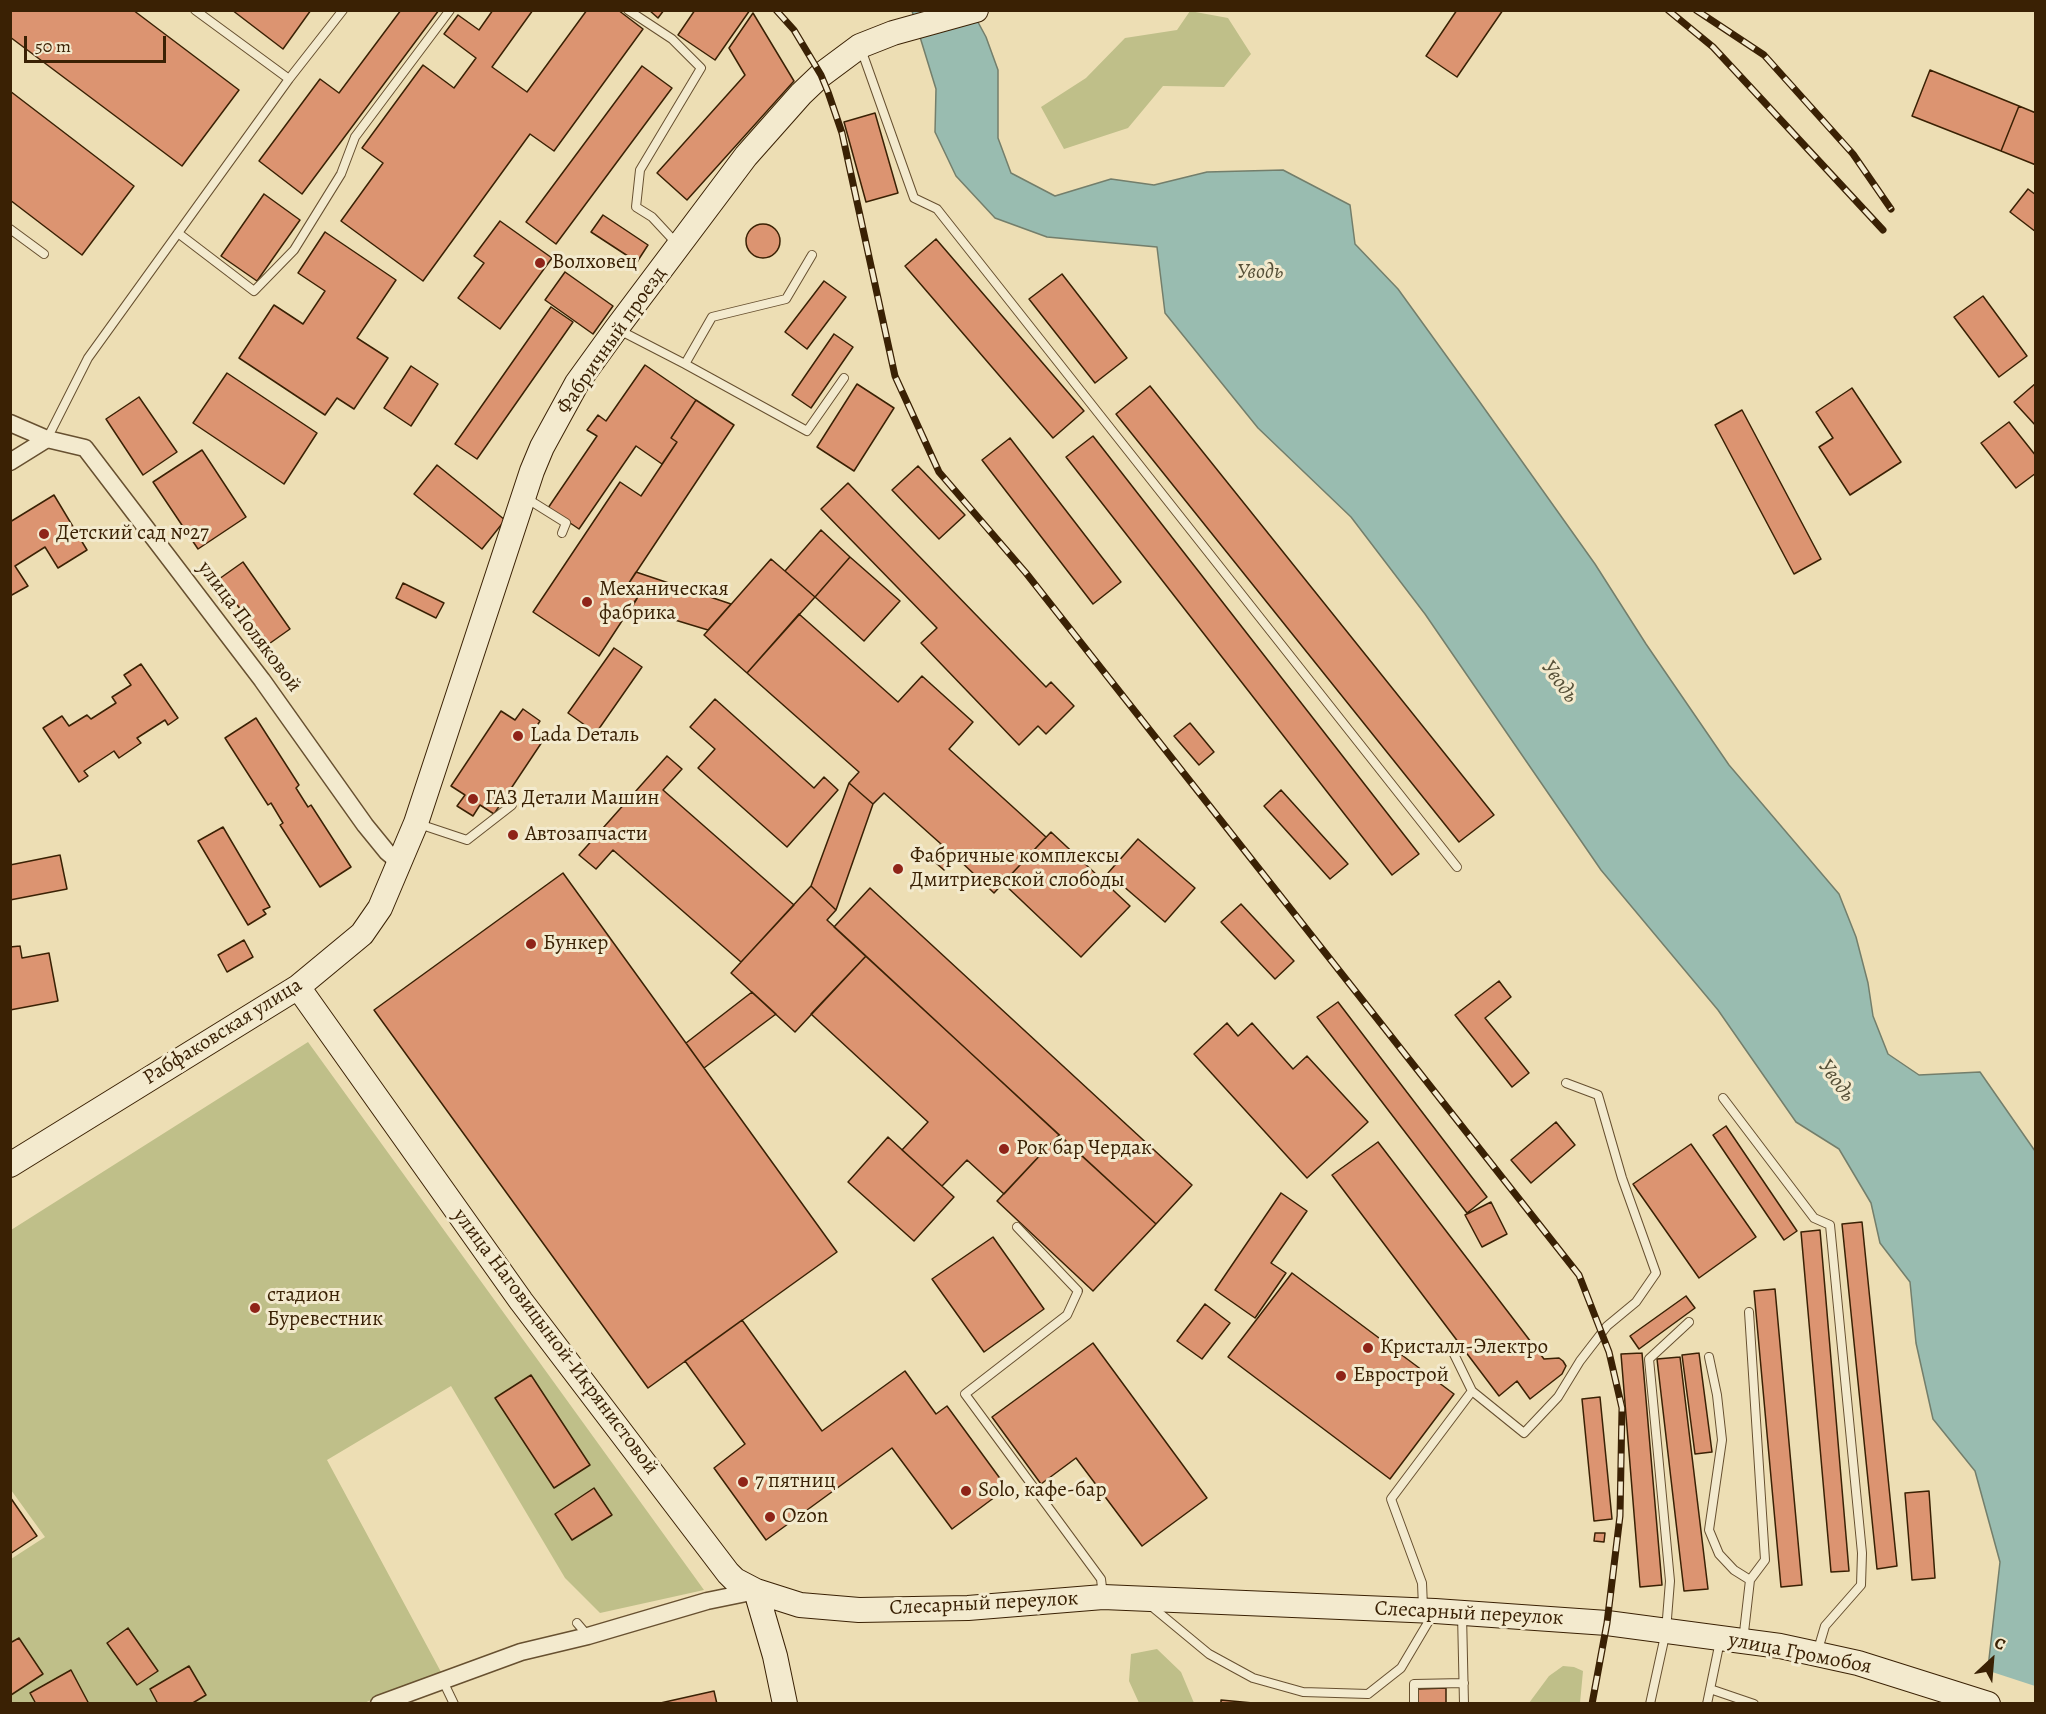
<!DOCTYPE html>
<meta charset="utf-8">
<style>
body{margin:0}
#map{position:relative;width:2046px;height:1714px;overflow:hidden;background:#eddeb4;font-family:Alegreya,serif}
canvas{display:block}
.frame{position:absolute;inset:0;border:12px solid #3a2104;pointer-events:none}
.north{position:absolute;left:1962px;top:1630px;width:60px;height:60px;-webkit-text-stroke:4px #f3eace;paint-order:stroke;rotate:26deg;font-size:16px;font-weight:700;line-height:24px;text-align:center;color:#3a2104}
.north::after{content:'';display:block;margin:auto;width:21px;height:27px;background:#3a2104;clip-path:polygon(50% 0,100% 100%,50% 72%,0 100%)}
.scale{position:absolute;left:24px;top:36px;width:142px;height:27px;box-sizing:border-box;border:3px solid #3a2104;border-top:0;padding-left:8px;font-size:18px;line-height:21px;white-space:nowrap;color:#3a2104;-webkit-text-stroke:4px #f3eace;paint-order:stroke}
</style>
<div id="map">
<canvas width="2046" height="1714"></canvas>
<div class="frame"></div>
<div class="north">С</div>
<div class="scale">50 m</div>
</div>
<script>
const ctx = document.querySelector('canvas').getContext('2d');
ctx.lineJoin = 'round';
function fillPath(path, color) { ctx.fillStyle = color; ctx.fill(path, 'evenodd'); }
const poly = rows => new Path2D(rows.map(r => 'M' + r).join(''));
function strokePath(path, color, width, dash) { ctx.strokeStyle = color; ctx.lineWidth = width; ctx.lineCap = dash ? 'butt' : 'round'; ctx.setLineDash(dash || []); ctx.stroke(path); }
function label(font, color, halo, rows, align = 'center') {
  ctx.font = font + ' Alegreya,serif'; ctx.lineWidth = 6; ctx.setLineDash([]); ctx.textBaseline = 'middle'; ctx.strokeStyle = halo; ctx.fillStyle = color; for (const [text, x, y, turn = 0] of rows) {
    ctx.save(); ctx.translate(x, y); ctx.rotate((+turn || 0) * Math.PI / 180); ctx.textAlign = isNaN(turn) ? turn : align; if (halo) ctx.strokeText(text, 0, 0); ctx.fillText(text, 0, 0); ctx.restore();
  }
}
fillPath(poly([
 [1190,11,1228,18,1251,54,1224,87,1163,86,1128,128,1064,149,1041,107,1086,78,1125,38,1177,30],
 [308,1042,704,1590,600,1613,565,1578,451,1386,327,1460,441,1672,364,1703,11,1703,11,1559,45,1537,11,1490,11,1230],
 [1157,1649,1181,1672,1194,1703,1139,1703,1129,1681,1131,1654],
 [1563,1666,1574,1667,1583,1671,1580,1703,1529,1703,1549,1676]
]), '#bfbf89');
const water = poly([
 [912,11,972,11,986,37,998,70,998,138,1011,173,1055,196,1111,179,1154,185,1207,172,1283,170,1350,205,1355,244,1398,289,1479,401,1595,564,1646,644,1729,765,1839,894,1856,937,1868,983,1873,1016,1888,1054,1919,1075,1980,1072,2035,1151,2035,1703,1984,1703,2000,1562,1975,1471,1933,1419,1916,1343,1910,1282,1880,1243,1871,1203,1839,1149,1796,1122,1718,1010,1601,870,1425,614,1351,517,1258,428,1165,313,1157,247,1047,237,995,218,956,176,935,132,936,89,912,11]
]);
fillPath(water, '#99bcb0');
strokePath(water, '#737e6b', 1.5);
fillPath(poly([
 [1986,1670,2035,1686,2035,1704,1981,1704]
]), '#eddeb4');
const building = poly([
 [10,10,133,10,239,90,182,166,10,37,10,10],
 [232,10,311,10,283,49,232,10],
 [401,10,439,10,302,194,259,161,320,79,339,93,401,10],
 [493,10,533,10,492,67,527,92,587,10,618,10,643,29,554,151,530,134,423,281,341,221,383,163,362,148,423,65,454,88,476,58,444,34,458,15,479,30,493,10],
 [649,10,664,10,658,18,649,10],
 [695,10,750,10,715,60,678,35,695,10],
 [1457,10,1503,10,1457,77,1426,56,1457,10],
 [753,13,794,81,687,200,657,173,745,75,729,48,753,13],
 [642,66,672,88,556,244,526,222,642,66],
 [1930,70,2019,106,2001,151,1912,116,1930,70],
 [10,91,134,186,82,255,10,200,10,91],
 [2019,106,2036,113,2036,165,2001,151,2019,106],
 [875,113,898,193,866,202,844,122,875,113],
 [2028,189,2036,195,2036,232,2010,212,2028,189],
 [264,194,300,220,257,281,221,256,264,194],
 [603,215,648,245,637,262,591,232,603,215],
 [500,221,552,258,500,329,458,298,484,263,474,256,500,221],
 '746 241a17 17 0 1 1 34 0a17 17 0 1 1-34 0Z',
 [325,232,396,280,357,338,388,358,354,409,337,398,325,415,239,358,274,305,303,324,325,291,298,273,325,232],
 [936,239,1084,411,1053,438,905,266,936,239],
 [565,272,613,306,593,334,545,300,565,272],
 [1062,274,1127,358,1095,383,1029,299,1062,274],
 [824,281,846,297,807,349,785,332,824,281],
 [1983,296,2027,356,1999,377,1954,317,1983,296],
 [551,307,573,322,477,459,455,444,551,307],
 [834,334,853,347,811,408,792,395,834,334],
 [645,365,696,400,671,438,677,442,662,464,636,446,579,529,548,508,597,436,587,430,598,415,606,421,645,365],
 [411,366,438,384,411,426,384,408,411,366],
 [227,373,317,433,284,484,193,423,227,373],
 [2036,383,2036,426,2014,402,2036,383],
 [857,384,894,408,854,471,817,447,857,384],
 [1150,386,1494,815,1459,842,1116,414,1150,386],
 [1852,388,1901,462,1850,495,1819,447,1833,438,1816,412,1852,388],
 [139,397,177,452,143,475,106,419,139,397],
 [696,400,734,425,627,586,639,595,599,656,533,612,620,482,641,496,677,442,671,438,696,400],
 [1742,410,1821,559,1794,574,1715,425,1742,410],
 [2009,422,2036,456,2036,473,2016,488,1981,443,2009,422],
 [1093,436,1419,854,1392,875,1066,457,1093,436],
 [1010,438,1121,582,1093,604,982,460,1010,438],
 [202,450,246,517,198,549,153,482,202,450],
 [437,465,505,520,482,549,414,494,437,465],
 [918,466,965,515,939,539,892,490,918,466],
 [848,483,1046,687,1051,682,1074,706,1046,734,1038,726,1019,745,921,643,937,628,821,509,848,483],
 [54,495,87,550,58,568,45,547,15,566,28,586,10,596,10,522,54,495],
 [821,530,850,557,815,597,785,571,821,530],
 [850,557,900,601,864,641,815,597,850,557],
 [771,559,815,597,747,673,704,635,771,559],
 [243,562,290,629,266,646,219,579,243,562],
 [636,572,731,604,708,630,632,607,639,595,627,586,636,572],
 [403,583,444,603,436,618,396,598,403,583],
 [799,614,898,702,922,676,973,722,949,749,1046,837,994,893,956,857,944,870,929,857,941,844,884,793,873,804,849,783,859,772,747,673,799,614],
 [614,648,642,667,596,733,568,713,614,648],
 [141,664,178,718,168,725,165,720,137,738,141,743,119,758,114,751,84,771,88,776,79,782,43,728,62,716,69,726,87,715,91,719,116,703,112,697,131,685,124,675,141,664],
 [715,699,814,788,824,777,838,790,787,847,698,768,715,749,690,727,715,699],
 [523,709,540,721,533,732,544,739,494,814,480,805,473,816,457,806,465,795,451,786,501,711,515,720,523,709],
 [256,718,299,785,296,788,308,807,311,805,351,867,320,887,280,825,283,823,271,803,268,805,225,738,256,718],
 [1190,723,1214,752,1199,765,1174,736,1190,723],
 [667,756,682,769,663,790,794,905,741,962,613,850,596,869,579,855,667,756],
 [849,783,873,804,836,910,811,886,849,783],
 [1281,790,1348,864,1330,879,1264,806,1281,790],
 [223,827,270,907,263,910,266,914,248,925,198,841,223,827],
 [1051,832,1130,906,1081,957,1003,883,1051,832],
 [1138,839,1195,888,1165,922,1108,873,1138,839],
 [60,855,67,889,10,900,10,865,60,855],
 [563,873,837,1252,648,1388,374,1010,563,873],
 [811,886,836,910,827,920,866,956,795,1032,731,973,811,886],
 [870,888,1192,1185,1156,1224,834,927,870,888],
 [1241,904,1294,961,1275,979,1221,922,1241,904],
 [244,940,253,957,227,972,218,955,244,940],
 [20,946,22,958,49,953,58,1001,10,1010,10,947,20,946],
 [866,956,1059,1135,1004,1194,967,1160,942,1186,902,1150,928,1122,811,1014,866,956],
 [1499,981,1511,997,1485,1018,1529,1073,1512,1087,1455,1015,1499,981],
 [752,992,776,1014,704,1068,686,1043,752,992],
 [1338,1002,1487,1197,1467,1213,1317,1017,1338,1002],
 [1227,1023,1238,1036,1252,1023,1293,1069,1307,1056,1368,1122,1307,1178,1194,1054,1227,1023],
 [1556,1122,1575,1145,1531,1183,1511,1160,1556,1122],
 [1726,1126,1797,1231,1784,1240,1713,1135,1726,1126],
 [1059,1135,1156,1224,1093,1291,997,1201,1059,1135],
 [888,1137,954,1197,914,1241,848,1182,888,1137],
 [1378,1142,1544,1359,1559,1358,1563,1361,1566,1366,1562,1374,1530,1399,1517,1381,1499,1396,1332,1175,1378,1142],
 [1691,1144,1756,1237,1699,1278,1633,1184,1691,1144],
 [1281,1193,1307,1211,1271,1263,1286,1273,1255,1318,1215,1290,1281,1193],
 [1491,1202,1507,1234,1482,1247,1465,1215,1491,1202],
 [1862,1222,1897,1566,1877,1569,1842,1224,1862,1222],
 [1820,1230,1849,1571,1831,1572,1801,1232,1820,1230],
 [993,1237,1044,1309,984,1352,932,1279,993,1237],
 [1292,1273,1454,1394,1390,1479,1228,1357,1292,1273],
 [1775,1289,1802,1585,1781,1587,1754,1291,1775,1289],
 [1686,1296,1695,1308,1639,1349,1630,1336,1686,1296],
 [1205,1304,1230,1323,1202,1359,1177,1341,1205,1304],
 [742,1320,822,1431,905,1371,936,1414,947,1406,1007,1488,952,1529,892,1448,766,1540,714,1468,745,1444,685,1361,742,1320],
 [1093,1343,1207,1498,1142,1546,1076,1458,1041,1484,992,1417,1093,1343],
 [1642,1353,1662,1585,1640,1587,1621,1354,1642,1353],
 [1699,1353,1712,1452,1695,1454,1682,1355,1699,1353],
 [1680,1357,1708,1589,1684,1591,1657,1359,1680,1357],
 [531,1375,590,1465,554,1488,495,1398,531,1375],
 [1600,1397,1612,1519,1594,1521,1582,1399,1600,1397],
 [594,1488,612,1515,572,1540,555,1514,594,1488],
 [1929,1491,1935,1578,1912,1580,1905,1493,1929,1491],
 [10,1497,37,1536,10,1554,10,1497],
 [1595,1533,1605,1533,1604,1542,1594,1541,1595,1533],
 [128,1628,158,1671,137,1685,107,1643,128,1628],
 [19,1638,43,1674,11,1695,10,1643,19,1638],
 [189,1666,206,1695,191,1704,158,1704,150,1689,189,1666],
 [71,1670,89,1704,36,1704,30,1693,71,1670],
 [1446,1688,1446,1704,1418,1704,1418,1689,1446,1688],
 [714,1691,717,1704,656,1704,714,1691],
 [1221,1700,1253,1703,1221,1704,1221,1700]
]);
fillPath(building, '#dc9471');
strokePath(building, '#3a2104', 1.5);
const lane = poly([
 [195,10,289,79],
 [628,10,672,39,701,68,640,170,636,207,652,217,678,245],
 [861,49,914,198,937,209,1457,867],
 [10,229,44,254],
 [178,233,254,291,294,250,341,174,355,137,450,10],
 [619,330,685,364,712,317,786,299,812,255],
 [685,364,807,431,844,378],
 [47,439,88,358,289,79,343,10],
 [526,498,566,523,562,533],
 [419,824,467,840,512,805],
 [1723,1098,1814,1218,1830,1225,1862,1553,1861,1585,1825,1626,1817,1653],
 [1017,1227,1078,1291,1067,1315,965,1394,1101,1579,1103,1596],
 [1709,1357,1717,1395,1722,1440,1709,1530,1719,1554,1734,1570,1750,1580],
 [1472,1391,1524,1433,1558,1397,1580,1361,1607,1326,1636,1302,1656,1273,1622,1178,1598,1095,1566,1083],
 [1151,1606,1209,1654,1253,1678,1303,1692,1368,1694,1401,1668,1433,1614],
 [1423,1607,1422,1583,1391,1499,1472,1391,1451,1348],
 [1462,1614,1464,1704],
 [577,1623,588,1636],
 [1743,1641,1750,1580,1765,1560,1749,1312],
 [442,1679,454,1704],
 [1710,1689,1754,1704],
 [1414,1704,1414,1684,1464,1683],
 [1650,1704,1666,1631,1670,1581,1649,1359,1689,1322],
 [1707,1704,1720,1641]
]);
const street = poly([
 [10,423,47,439,85,448,262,680,365,825,387,852,400,863],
 [10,462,47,439],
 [379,1704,521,1652,588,1636,707,1601,756,1591]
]);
const secondary = poly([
 [298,987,521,1301,728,1573,735,1580,756,1591,800,1605,859,1610,968,1608,1103,1597,1435,1611,1607,1623,1780,1646,1817,1654,1858,1663,1988,1704],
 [10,1165,298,987,362,934,380,908,416,823,532,471,542,447,577,383,616,329,746,156,801,94,821,75,860,46,893,33,976,10],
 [756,1591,775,1656,785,1704]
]);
strokePath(lane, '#675030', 10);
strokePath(street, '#675030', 19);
strokePath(secondary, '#3a2104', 26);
strokePath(lane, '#f3eace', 8);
strokePath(street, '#f3eace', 16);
strokePath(secondary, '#f3eace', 24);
const rail = poly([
 [776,10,794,30,821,75,828,92,842,133,895,376,939,472,1026,573,1579,1275,1609,1352,1622,1408,1620,1516,1607,1623,1592,1704],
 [1668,10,1713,47,1883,230],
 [1696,10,1764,55,1853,154,1891,209]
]);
strokePath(rail, '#3a2104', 7);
strokePath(rail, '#f3eace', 4.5, [14]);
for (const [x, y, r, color] of [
 [540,263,6,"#8f2418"],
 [44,534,6,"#8f2418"],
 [587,602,6,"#8f2418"],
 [518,736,6,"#8f2418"],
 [473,799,6,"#8f2418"],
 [513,835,6,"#8f2418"],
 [898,869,6,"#8f2418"],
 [531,944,6,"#8f2418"],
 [1004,1149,6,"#8f2418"],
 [255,1308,6,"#8f2418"],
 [1368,1348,6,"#8f2418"],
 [1341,1376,6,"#8f2418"],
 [743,1482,6,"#8f2418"],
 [966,1491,6,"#8f2418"],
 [770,1517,6,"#8f2418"]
]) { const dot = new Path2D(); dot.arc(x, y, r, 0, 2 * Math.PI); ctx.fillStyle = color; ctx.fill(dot); strokePath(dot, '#f3eace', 2); }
label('21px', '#3a2104', '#f3eace', [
 ["Волховец",552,263],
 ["Детский сад №27",56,534],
 ["Механическая",599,590],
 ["фабрика",599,614],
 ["Lada Dеталь",530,736],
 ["ГАЗ Детали Машин",485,799],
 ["Автозапчасти",525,835],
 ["Фабричные комплексы",910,857],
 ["Дмитриевской слободы",910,881],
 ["Бункер",543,944],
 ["Рок бар Чердак",1016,1149],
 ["стадион",267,1296],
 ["Буревестник",267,1320],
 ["Кристалл-Электро",1380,1348],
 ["Еврострой",1353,1376],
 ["7 пятниц",755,1482],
 ["Solo, кафе-бар",978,1491],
 ["Ozon",782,1517]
], 'left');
label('21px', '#3a2104', '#f3eace', [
 ["Фабричный проезд",612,341,-55],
 ["улица Поляковой",249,627,53],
 ["Рабфаковская улица",223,1032,-32],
 ["улица Наговицыной-Икрянистовой",555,1342,53],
 ["Слесарный переулок",984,1604,-3],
 ["Слесарный переулок",1469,1614,3],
 ["улица Громобоя",1800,1654,11]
]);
label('italic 22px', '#565038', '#f3eace', [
 ["Уводь",1260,273],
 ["Уводь",1559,682,54],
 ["Уводь",1836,1081,54]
]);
</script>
